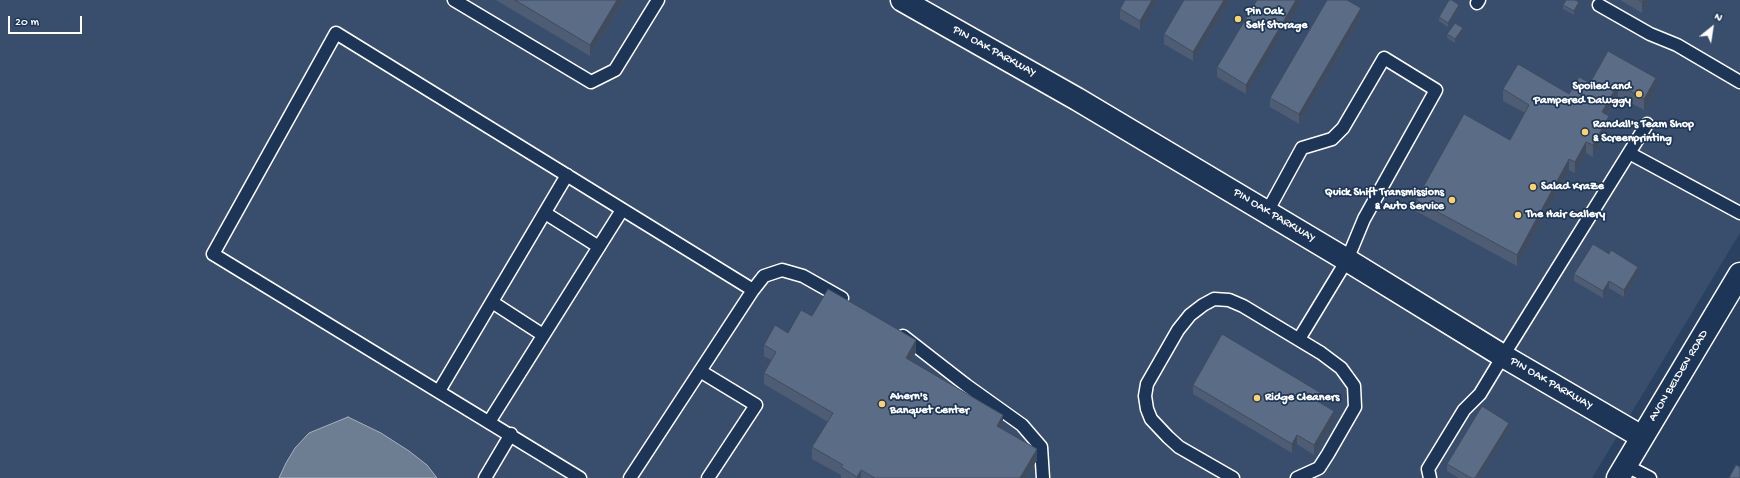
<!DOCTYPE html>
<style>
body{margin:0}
#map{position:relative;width:1740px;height:478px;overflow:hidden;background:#2a4161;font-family:"Gochi Hand",sans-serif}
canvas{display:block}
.north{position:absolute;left:1692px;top:8px;width:40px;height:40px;-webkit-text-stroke:3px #1d3557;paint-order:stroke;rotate:30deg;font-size:11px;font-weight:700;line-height:16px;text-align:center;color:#fff}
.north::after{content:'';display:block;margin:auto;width:14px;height:18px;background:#fff;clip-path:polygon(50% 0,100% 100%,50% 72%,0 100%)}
.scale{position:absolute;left:8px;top:16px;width:74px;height:18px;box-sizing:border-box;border:2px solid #fff;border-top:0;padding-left:5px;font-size:12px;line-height:14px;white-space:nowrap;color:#fff;-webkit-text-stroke:3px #1d3557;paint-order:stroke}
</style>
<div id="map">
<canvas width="1740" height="478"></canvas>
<div class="north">N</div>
<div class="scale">20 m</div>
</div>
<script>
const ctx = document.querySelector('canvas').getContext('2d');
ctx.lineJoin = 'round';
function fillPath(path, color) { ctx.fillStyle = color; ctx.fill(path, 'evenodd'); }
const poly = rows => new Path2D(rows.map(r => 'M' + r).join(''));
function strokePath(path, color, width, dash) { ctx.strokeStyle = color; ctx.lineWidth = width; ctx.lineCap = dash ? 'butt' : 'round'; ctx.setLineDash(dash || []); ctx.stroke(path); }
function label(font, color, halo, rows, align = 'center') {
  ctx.font = font + ' "Gochi Hand",sans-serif'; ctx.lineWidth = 3.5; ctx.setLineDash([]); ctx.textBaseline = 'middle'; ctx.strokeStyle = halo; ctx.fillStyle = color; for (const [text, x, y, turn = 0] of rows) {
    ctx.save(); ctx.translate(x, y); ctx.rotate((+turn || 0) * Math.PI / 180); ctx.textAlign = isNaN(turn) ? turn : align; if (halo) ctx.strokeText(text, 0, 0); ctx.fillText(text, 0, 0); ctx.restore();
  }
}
fillPath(poly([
 [0,0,1740,0,1740,233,1592,478,0,478]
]), '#394e6c');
const water = poly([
 [348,417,381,433,409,451,427,465,437,478,279,478,286,463,295,448,309,433,348,417]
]);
fillPath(water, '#6d7d92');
strokePath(water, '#a7b1be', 1);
const lane = poly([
 [454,0,591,82,615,70,658,0],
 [1477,3,1479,0],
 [1599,5,1650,34,1677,45,1740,82],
 [1629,153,1740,213],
 [1267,212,1302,148,1332,139,1343,128,1384,58,1436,90,1364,219,1347,260,1299,339],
 [545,213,599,247],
 [492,302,543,335],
 [903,336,966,385,1022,425,1041,447,1043,478],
 [700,371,756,405,708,478],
 [439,391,567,175],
 [489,422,622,210],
 [1625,465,1650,478],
 [485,478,511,434],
 [580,478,213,254,336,33,753,290],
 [630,478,753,290,764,276,782,270,803,276,842,298],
 [1233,478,1179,447,1168,437,1151,419,1147,409,1145,396,1147,384,1178,330,1190,315,1203,305,1214,299,1229,300,1243,306,1321,353,1341,368,1354,386,1355,407,1328,454,1319,468,1297,478],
 [1430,478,1428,469,1464,410,1480,394,1503,356,1647,124]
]);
const secondary = poly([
 [902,0,1077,99,1347,260,1503,356,1642,437]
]);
const primary = poly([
 [1618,478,1740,274]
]);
strokePath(lane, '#fff', 15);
strokePath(secondary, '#fff', 25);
strokePath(primary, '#fff', 25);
strokePath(lane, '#1d3557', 12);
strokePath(secondary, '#1d3557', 22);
strokePath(primary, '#1d3557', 22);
fillPath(poly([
 [496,0,624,0,590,56],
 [1125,0,1158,0,1140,30,1120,19,1120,9],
 [1184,0,1230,0,1193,61,1164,44,1164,34],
 [1257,0,1246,94,1217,77,1217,67],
 [1620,0,1650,0,1642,13],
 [1563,5,1579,6,1574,15,1563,9],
 [1459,8,1448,27,1439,21,1439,17],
 [1361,17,1299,124,1270,107,1270,98],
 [1463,31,1455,43,1447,38,1447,34],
 [1608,51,1656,89,1644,110,1618,96,1607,115,1609,127,1593,157,1586,153,1575,173,1569,170,1517,266,1416,211,1416,200,1510,140,1525,113,1503,101,1503,89,1569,94,1590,83],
 [1574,274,1638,274,1624,297,1609,288,1603,298,1574,281],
 [812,316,916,352,911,361,1003,427,1002,429,1037,460,1026,478,841,478,841,475,812,459,812,447,828,422,764,384,764,373,771,360,764,356,764,345,788,333],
 [1193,385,1321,402,1321,404,1334,421,1314,455,1297,444,1292,453,1193,394],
 [1509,429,1479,478,1459,478,1447,471,1447,464]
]), '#4e5d73');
fillPath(poly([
 [617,0,624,0,590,56,590,45],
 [1152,0,1158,0,1140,30,1140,21],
 [1224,0,1230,0,1193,61,1193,52],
 [1296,0,1302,0,1246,94,1246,85],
 [1644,0,1650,0,1642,13,1642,2],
 [1579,2,1579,6,1574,15,1574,11],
 [1459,5,1459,8,1448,27,1448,23],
 [1361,8,1361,17,1299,124,1299,114],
 [1463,28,1463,31,1455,43,1455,39],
 [1656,78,1656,89,1644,110,1644,99],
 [1618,84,1618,96,1602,123,1602,112],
 [1609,116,1609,127,1593,157,1593,145],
 [1586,142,1586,153,1575,173,1575,162],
 [1569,159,1569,170,1517,266,1517,255],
 [1638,267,1638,274,1624,297,1624,290],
 [1609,281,1609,288,1603,298,1603,291],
 [916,340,916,352,906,369,906,358],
 [1321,393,1321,402,1317,411,1317,401],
 [1334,411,1334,421,1314,455,1314,445],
 [1003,415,1003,427,997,437,997,426],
 [1509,423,1509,429,1479,478,1475,478],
 [1297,435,1297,444,1292,453,1292,444],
 [1037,449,1037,460,1026,478,1020,478],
 [861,470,861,478,857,478,857,477]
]), '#404c5e');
const building = poly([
 [515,0,617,0,590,45,515,0],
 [1125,0,1152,0,1140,21,1120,9,1125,0],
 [1184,0,1224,0,1193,52,1164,34,1184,0],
 [1257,0,1296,0,1246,85,1217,67,1257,0],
 [1327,0,1347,0,1361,8,1299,114,1270,98,1327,0],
 [1449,0,1452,0,1459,5,1448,23,1439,17,1449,0],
 [1566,0,1575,0,1579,2,1574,11,1563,5,1566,0],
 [1639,0,1644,0,1642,2,1639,0],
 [1455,23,1463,28,1455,39,1447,34,1455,23],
 [1608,51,1656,78,1644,99,1618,84,1602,112,1609,116,1593,145,1586,142,1575,162,1569,159,1517,255,1416,200,1464,114,1510,140,1529,105,1503,89,1518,64,1569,94,1579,77,1590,83,1608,51],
 [1593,244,1609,254,1611,250,1638,267,1624,290,1609,281,1603,291,1574,274,1593,244],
 [828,289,916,340,906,358,1003,415,997,426,1037,449,1020,478,875,478,861,470,857,477,841,467,843,465,812,447,833,413,764,373,776,352,764,345,775,325,788,333,801,310,812,316,828,289],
 [1222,334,1321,393,1317,401,1334,411,1314,445,1297,435,1292,444,1193,385,1222,334],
 [1482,406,1509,423,1475,478,1471,478,1447,464,1482,406],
 [1736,465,1740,467,1740,478,1729,478,1736,465]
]);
fillPath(building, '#5b6c86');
strokePath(building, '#404c5e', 1);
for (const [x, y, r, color] of [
 [1238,19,4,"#ffd166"],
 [1639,94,4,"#ffd166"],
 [1585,132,4,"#ffd166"],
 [1533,187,4,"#ffd166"],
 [1452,200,4,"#ffd166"],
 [1518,215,4,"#ffd166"],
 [1257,398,4,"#ffd166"],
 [882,404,4,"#ffd166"]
]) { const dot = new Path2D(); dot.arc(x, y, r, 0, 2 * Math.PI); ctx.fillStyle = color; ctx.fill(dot); strokePath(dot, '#1d3557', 1.5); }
label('bold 12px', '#fff', '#1d3557', [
 ["Pin Oak",1246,12],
 ["Self Storage",1246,26],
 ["Spoiled and",1631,87,"right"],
 ["Pampered Dawggy",1631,101,"right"],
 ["Randall's Team Shop",1593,125],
 ["& Screenprinting",1593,139],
 ["Salad KraZe",1541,187],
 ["Quick Shift Transmissions",1444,193,"right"],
 ["& Auto Service",1444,207,"right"],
 ["The Hair Gallery",1526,215],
 ["Ahern's",890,397],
 ["Banquet Center",890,411],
 ["Ridge Cleaners",1265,398]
], 'left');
label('12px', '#fff', '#1d3557', [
 ["PIN OAK PARKWAY",994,52,29],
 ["PIN OAK PARKWAY",1274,216,31],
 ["AVON BELDEN ROAD",1679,376,-59],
 ["PIN OAK PARKWAY",1551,384,30]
]);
</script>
